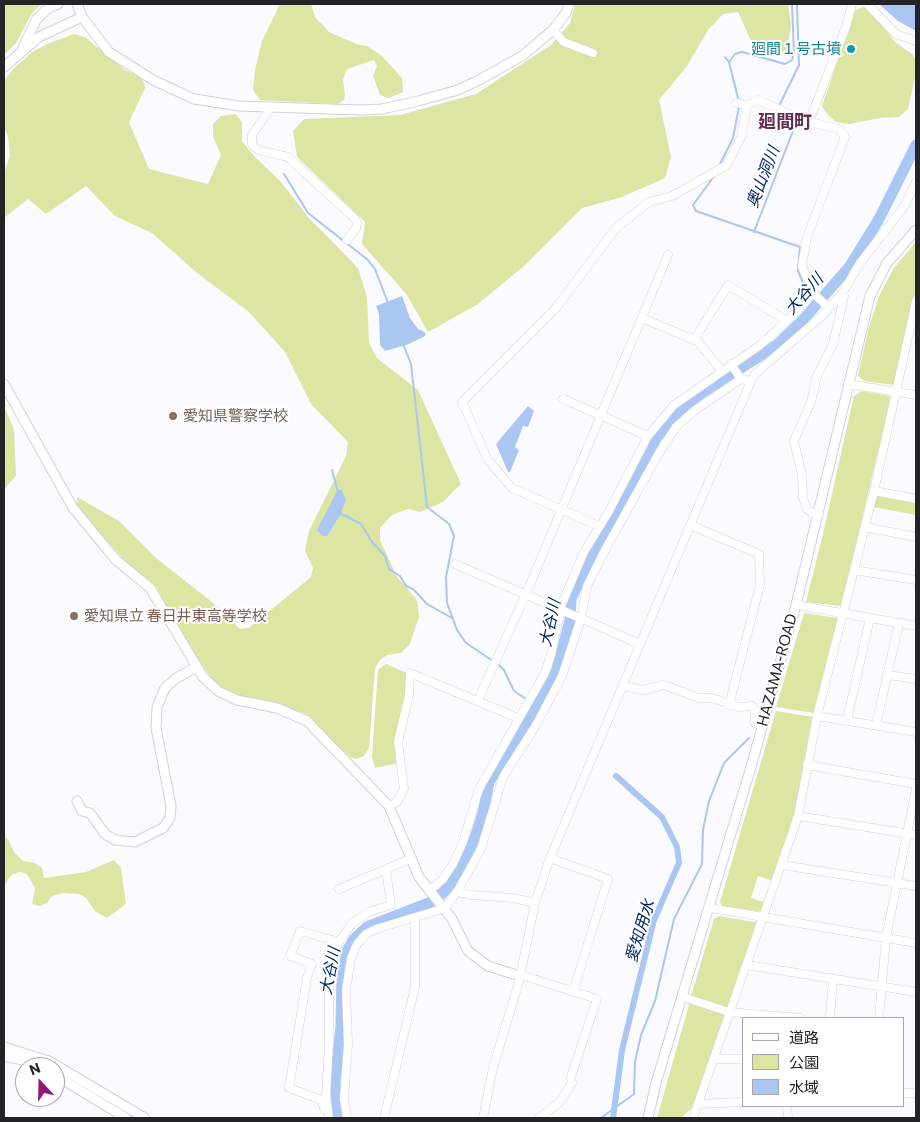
<!DOCTYPE html>
<meta charset="utf-8">
<style>
body{margin:0}
#map{position:relative;width:920px;height:1122px;overflow:hidden;background:#fbfbff;font-family:Commissioner,"Noto Sans JP",sans-serif}
canvas{display:block}
.frame{position:absolute;inset:0;border:5px solid #242427;pointer-events:none}
.legend{position:absolute;left:742px;top:1017px;width:162px;height:90px;box-sizing:border-box;background:#fff;border:1px solid #a7a7a9;margin:0;padding:6px 9px;list-style:none;font-size:15px;color:#242427}
.legend li{display:flex;align-items:center;gap:10px;height:25px}
.legend b{width:25px;border:1px solid #a7a7a9}
.north{position:absolute;left:15px;top:1057px;width:50px;height:50px;box-sizing:border-box;background:#fff;border:1px solid #a7a7a9;border-radius:50%;rotate:339deg;font-size:14px;font-weight:700;line-height:20px;text-align:center;color:#242427}
.north::after{content:'';display:block;margin:auto;width:18px;height:22px;background:#911976;clip-path:polygon(50% 0,100% 100%,50% 72%,0 100%)}
</style>
<div id="map">
<canvas width="920" height="1122"></canvas>
<div class="frame"></div>
<ul class="legend">
<li><b style="height:6px;background:#fff"></b>道路</li>
<li><b style="height:14px;background:#dde5a2"></b>公園</li>
<li><b style="height:14px;background:#aac6f3"></b>水域</li>
</ul>
<div class="north">N</div>
</div>
<script>
const ctx = document.querySelector('canvas').getContext('2d');
ctx.lineJoin = 'round';
function fillPath(path, color) { ctx.fillStyle = color; ctx.fill(path, 'evenodd'); }
const poly = rows => new Path2D(rows.map(r => 'M' + r).join(''));
function strokePath(path, color, width, dash) { ctx.strokeStyle = color; ctx.lineWidth = width; ctx.lineCap = dash ? 'butt' : 'round'; ctx.setLineDash(dash || []); ctx.stroke(path); }
function label(font, color, halo, rows, align = 'center') {
  ctx.font = font + ' Commissioner,"Noto Sans JP",sans-serif'; ctx.lineWidth = 4; ctx.setLineDash([]); ctx.textBaseline = 'middle'; ctx.strokeStyle = halo; ctx.fillStyle = color; for (const [text, x, y, turn = 0] of rows) {
    ctx.save(); ctx.translate(x, y); ctx.rotate((+turn || 0) * Math.PI / 180); ctx.textAlign = isNaN(turn) ? turn : align; if (halo) ctx.strokeText(text, 0, 0); ctx.fillText(text, 0, 0); ctx.restore();
  }
}
fillPath(poly([
 [4,4,41,4,32,13,16,43,4,55],
 [280,4,311,4,315,17,329,32,356,44,367,46,381,55,402,78,403,92,389,98,380,95,373,76,377,66,374,60,347,69,343,80,345,94,344,100,337,104,260,100,253,90,255,70,262,41],
 [575,4,788,4,791,25,787,51,774,53,753,45,738,12,723,14,708,30,687,66,659,100,671,157,665,178,622,197,582,208,524,266,478,304,428,332,407,295,362,244,365,222,297,157,293,131,304,119,400,115,476,94,551,45,570,23],
 [863,7,872,11,894,41,912,54,916,60,916,73,908,109,899,117,880,118,849,124,836,122,827,114,822,106,855,11],
 [74,34,85,37,125,70,141,78,144,83,145,88,129,122,149,169,208,184,221,155,213,136,213,124,221,116,236,114,242,123,242,141,254,156,281,182,309,218,358,268,367,297,369,343,377,358,418,390,461,484,443,502,420,512,408,509,392,515,380,528,380,540,397,577,417,600,419,617,410,644,401,653,387,655,380,660,375,668,369,748,364,756,356,759,350,757,306,714,289,708,240,697,215,684,179,631,156,586,126,562,77,507,77,497,119,521,156,558,212,602,240,629,249,628,311,577,313,568,305,551,309,531,346,456,348,442,311,404,285,352,249,312,197,273,152,233,115,216,86,186,46,214,28,199,4,218,4,173,10,156,8,136,4,128,4,81,13,69,31,53,47,44],
 [916,242,916,293,912,300,894,385,864,381,858,376,869,327,879,296,894,268],
 [862,391,889,396,891,398,841,606,806,602,823,534,854,396],
 [4,406,14,430,16,476,4,489],
 [878,496,916,503,916,515,873,507,876,497],
 [804,613,837,618,838,620,814,713,776,707],
 [386,664,407,673,407,694,398,763,375,768,372,757,378,670],
 [776,711,813,717,795,816,773,881,758,876,751,898,766,903,763,912,722,906,720,902],
 [4,837,8,839,14,852,23,861,35,863,42,868,44,878,86,872,114,860,121,868,126,904,107,918,95,911,86,898,79,894,64,893,52,896,47,903,40,906,32,904,35,888,27,874,20,872,11,875,4,886],
 [719,916,759,923,729,1006,726,1008,691,996,714,919],
 [690,1001,724,1013,726,1016,694,1106,681,1118,657,1118]
]), '#dde5a2');
fillPath(poly([
 [879,4,916,4,916,31,898,21],
 [402,296,410,318,418,329,425,332,425,336,409,344,385,351,380,345,379,314,376,306],
 [528,406,534,411,528,427,523,426,515,447,519,450,510,472,508,472,496,444],
 [341,489,346,500,341,513,351,517,349,519,340,515,327,536,323,536,317,530,337,491]
]), '#aac6f3');
strokePath(poly([
 [725,57,729,62,739,102],
 [729,62,735,54,742,52,785,64,792,60,794,52,792,4],
 [780,104,799,65,797,4],
 [719,166,733,138,739,107],
 [284,174,308,213,368,260,375,269,388,303],
 [715,175,693,205,696,211,800,247,798,271,808,295],
 [754,232,796,123,775,114],
 [811,303,814,308],
 [403,344,411,364,427,507,449,524,454,536,446,577,447,603,457,630,466,643,493,661],
 [332,470,338,492],
 [348,517,361,524,372,542,385,556,389,569,400,576,406,586,413,589,427,604,452,618],
 [497,663,504,670,514,691,526,699],
 [601,1118,634,1094,635,1062,641,1035,655,1001,674,919,702,864,703,830,709,801,724,763,749,738]
]), '#aac6f3', 2);
strokePath(poly([
 [613,1118,622,1050,654,920,679,863,677,847,662,817,616,776]
]), '#aac6f3', 6);
strokePath(poly([
 [338,1118,335,1081,341,1026,342,977,347,951,354,939,367,927,429,903,443,893,456,877,475,838,483,813,489,782,538,705,557,670,570,620,571,599,594,550,620,509,656,438,680,410,703,392,777,345,803,320,850,266,879,219,916,145]
]), '#aac6f3', 11);
const minor = poly([
 [867,4,896,34,916,41],
 [553,30,564,42,593,53],
 [736,103,747,105,758,100,802,120,839,129,845,137,807,237,802,266,813,293,828,307],
 [271,107,252,135,252,144,258,150,288,157,355,219,357,223,356,228,347,240],
 [809,122,846,27,852,4],
 [642,318,694,340,728,285,787,321],
 [695,338,722,371],
 [731,364,741,379,746,380],
 [848,384,916,395],
 [563,399,648,436],
 [874,491,916,499],
 [819,514,812,513,807,509,803,498,802,475,794,441,811,402,817,376,833,344,844,296,843,292],
 [690,525,759,554,760,585,729,705],
 [599,526,512,488,488,460,462,402,556,308,616,228,649,202,672,196,727,165,741,137,747,105],
 [865,527,916,537],
 [455,564,640,644],
 [854,570,916,580],
 [796,605,916,626],
 [888,675,916,679],
 [623,686,643,690,664,685,699,698,712,698,739,707,752,706,755,710,755,723,762,726],
 [478,700,526,594,668,255],
 [817,716,916,732],
 [847,720,870,618],
 [876,725,899,623],
 [807,765,916,784],
 [389,806,397,802,404,789,398,742,409,695,410,673,518,718],
 [798,816,916,835],
 [550,858,608,879,573,992],
 [782,865,916,886],
 [339,889,410,859],
 [429,891,443,879,453,864,463,842,479,789,545,673,551,655,562,604,584,552,608,513,648,436,674,405,759,346,787,321,813,293],
 [457,892,473,895,513,898,535,903],
 [710,908,916,943],
 [747,965,916,992],
 [521,975,597,999,571,1077,572,1083,559,1103,539,1118],
 [683,997,729,1012,800,1018],
 [830,1018,833,979],
 [879,1018,886,938,916,789],
 [714,1059,744,1059],
 [904,1093,916,1093],
 [698,1104,744,1102],
 [787,1106,788,1118],
 [324,1109,322,1100,289,1088,307,978,312,964,290,956,300,931,339,942],
 [329,1118,326,1096,329,1043,329,991,332,964,337,945,352,923,371,911,391,905,386,870],
 [347,1118,344,1099,348,1044,346,990,351,958,357,944,366,934,376,929,445,908,457,892,481,849,503,777,536,725,562,676,581,618,587,586,605,550,659,453,676,427,695,410,741,379],
 [384,1118,415,987,415,918],
 [483,1118,493,1068,519,982,535,903,550,858,751,381,755,374,823,315,843,292,860,263,905,205,916,182],
 [693,1118,798,816,817,716,874,491,916,301]
]);
const tertiary = poly([
 [77,4,82,17,109,52,153,80,194,99,239,106,360,110,382,109,418,101,458,90,479,80,522,56,553,30,566,13,569,4],
 [22,50,36,20,47,9,58,4],
 [4,67,39,37,82,17],
 [4,384,73,508,116,560,150,588,203,677,218,691,237,700,277,708,307,721,389,806,419,877,452,919,468,951,488,966,520,976],
 [77,801,82,811,90,813,105,834,115,840,135,842,163,828,170,818,171,806,156,728,157,707,165,688,175,679,196,667],
 [4,1047,49,1061,145,1118],
 [4,1056,23,1060,38,1067],
 [55,1075,126,1118],
 [648,1118,656,1083,751,767,796,605,870,296,887,263,916,230]
]);
strokePath(minor, '#d0d0da', 9);
strokePath(tertiary, '#d0d0da', 11);
strokePath(minor, '#fff', 8);
strokePath(tertiary, '#fff', 9);
for (const [x, y, r, color] of [
 [851,49,5,"#0f9aa8"],
 [173,416,5,"#8d6e63"],
 [74,616,5,"#8d6e63"]
]) { const dot = new Path2D(); dot.arc(x, y, r, 0, 2 * Math.PI); ctx.fillStyle = color; ctx.fill(dot); strokePath(dot, '#fff', 2); }
label('15px', '#0d838f', '#fff', [
 ["廻間１号古墳",841,49]
], 'right');
label('15px', '#785e54', '#fff', [
 ["愛知県警察学校",183,416],
 ["愛知県立 春日井東高等学校",84,616]
], 'left');
label('15px', '#242427', '#fff', [
 ["HAZAMA-ROAD",777,670,-75]
]);
label('italic 16px', '#002665', '#fff', [
 ["奥山洞川",763,177,-69],
 ["大谷川",804,294,-48],
 ["大谷川",550,623,-78],
 ["愛知用水",640,931,-73],
 ["大谷川",330,971,-79]
]);
label('bold 18px', '#652c55', '#fff', [
 ["廻間町",785,122]
]);
</script>
